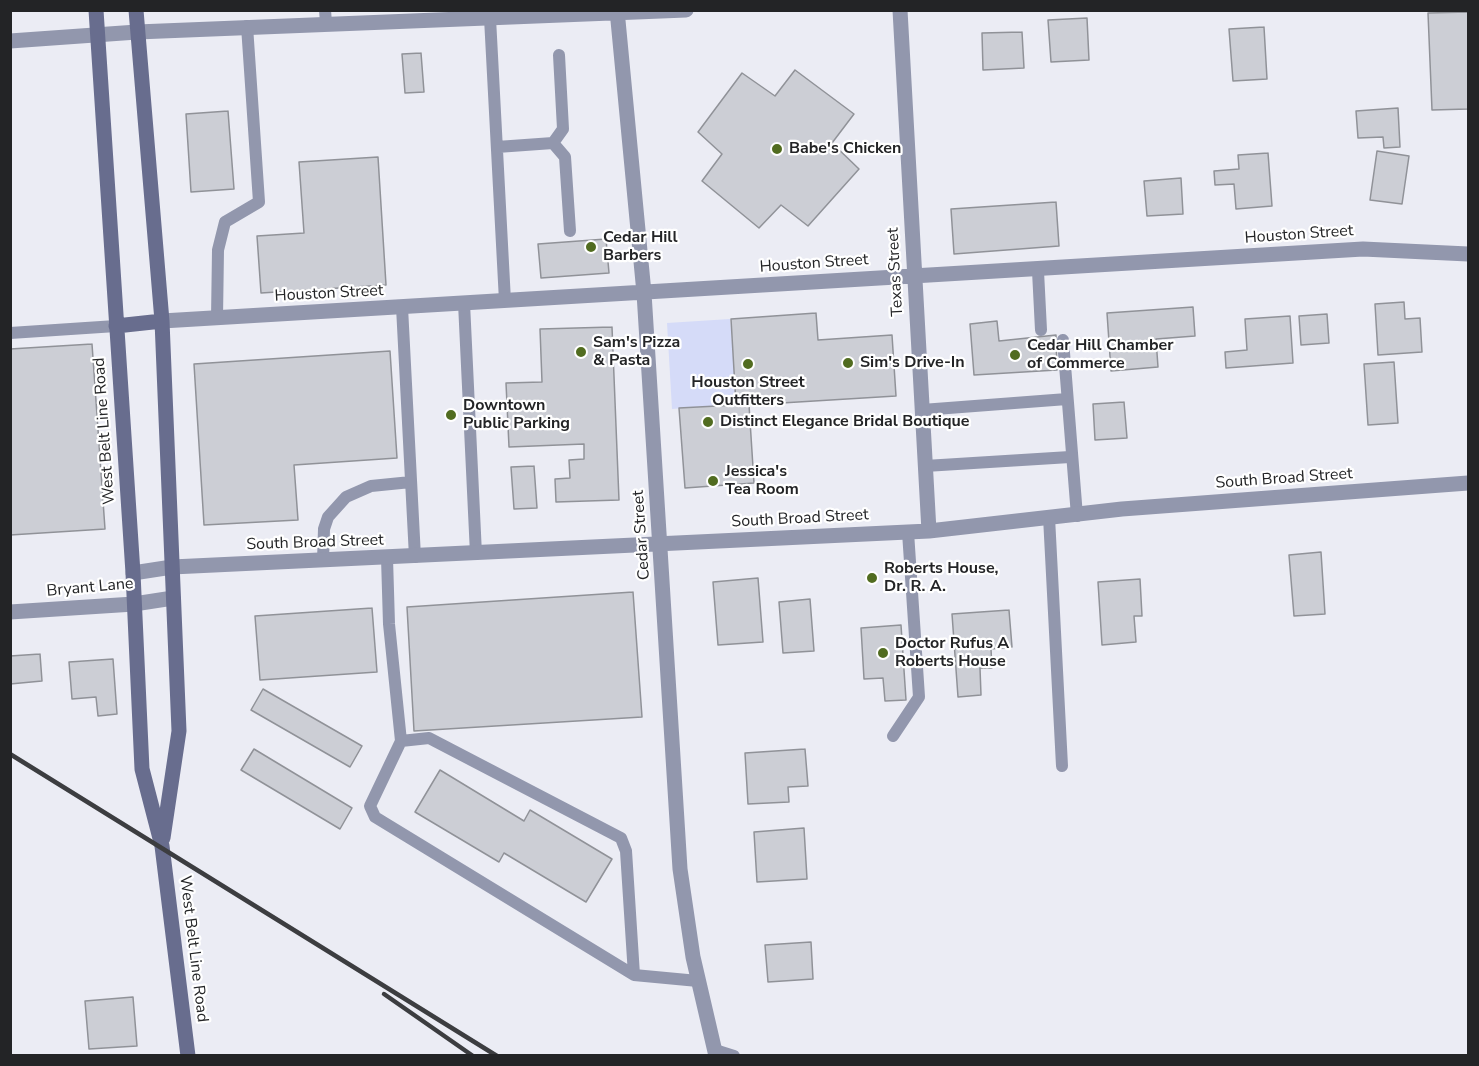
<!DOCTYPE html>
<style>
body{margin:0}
#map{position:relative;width:1479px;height:1066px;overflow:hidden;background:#ebecf4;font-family:"Nunito Sans",sans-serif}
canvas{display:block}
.frame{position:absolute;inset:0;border:12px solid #232426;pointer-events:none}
</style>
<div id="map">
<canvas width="1479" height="1066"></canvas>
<div class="frame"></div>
</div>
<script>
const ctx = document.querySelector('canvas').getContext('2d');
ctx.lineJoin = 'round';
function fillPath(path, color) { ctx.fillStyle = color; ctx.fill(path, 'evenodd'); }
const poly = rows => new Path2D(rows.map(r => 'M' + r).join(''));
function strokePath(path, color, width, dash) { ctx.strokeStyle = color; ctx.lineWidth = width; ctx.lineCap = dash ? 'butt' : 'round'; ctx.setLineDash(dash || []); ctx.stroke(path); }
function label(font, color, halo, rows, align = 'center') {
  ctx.font = font + ' "Nunito Sans",sans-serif'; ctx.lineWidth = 4.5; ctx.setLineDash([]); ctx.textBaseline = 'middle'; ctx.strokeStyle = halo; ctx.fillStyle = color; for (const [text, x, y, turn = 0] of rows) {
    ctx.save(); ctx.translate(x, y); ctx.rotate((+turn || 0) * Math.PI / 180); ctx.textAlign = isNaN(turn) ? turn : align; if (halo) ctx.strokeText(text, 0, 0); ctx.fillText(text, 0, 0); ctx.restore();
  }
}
fillPath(poly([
 [730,319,737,404,672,409,667,323]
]), '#d5dbf8');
const building = poly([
 [1468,12,1468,109,1432,110,1428,13,1468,12],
 [1087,18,1089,60,1051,62,1048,20,1087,18],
 [1264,27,1267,79,1233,81,1229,29,1264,27],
 [1022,32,1024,68,983,70,982,33,1022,32],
 [421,53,424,92,405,93,402,54,421,53],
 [795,70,854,114,832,143,859,169,808,226,781,205,759,228,702,181,722,154,698,132,742,73,775,96,795,70],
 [1398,108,1400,147,1384,148,1383,137,1358,138,1356,111,1398,108],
 [228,111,234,189,191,192,186,114,228,111],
 [1377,151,1409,156,1402,204,1370,200,1377,151],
 [1268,153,1272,206,1236,209,1234,184,1215,185,1214,171,1239,169,1238,155,1268,153],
 [378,157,386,285,261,293,257,236,304,233,299,162,378,157],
 [1181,178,1183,214,1147,216,1144,181,1181,178],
 [1056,202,1059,246,954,254,951,209,1056,202],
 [606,239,609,273,541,278,538,244,606,239],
 [1404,302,1405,319,1420,318,1422,352,1378,355,1375,304,1404,302],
 [1193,307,1195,336,1156,339,1158,367,1111,371,1107,313,1193,307],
 [816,313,818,340,892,335,896,396,749,405,754,483,685,488,679,408,736,405,731,319,816,313],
 [1327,314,1329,343,1301,345,1299,316,1327,314],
 [1290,316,1293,363,1226,368,1225,352,1247,350,1245,319,1290,316],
 [997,321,999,341,1056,335,1057,370,974,375,970,324,997,321],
 [612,327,619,500,556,502,555,479,570,478,569,460,584,459,584,444,509,447,506,383,542,382,540,329,612,327],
 [92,344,105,529,10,535,10,349,92,344],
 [390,351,397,458,294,465,298,520,204,525,194,364,390,351],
 [1394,362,1398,423,1368,425,1364,364,1394,362],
 [1124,402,1127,438,1095,440,1093,404,1124,402],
 [534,466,537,508,514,509,511,467,534,466],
 [1321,552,1325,614,1294,616,1289,555,1321,552],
 [758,578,763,642,718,645,713,582,758,578],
 [1140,579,1142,616,1134,616,1136,642,1102,645,1098,582,1140,579],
 [633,592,642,717,414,731,407,607,633,592],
 [810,599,814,651,783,653,779,602,810,599],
 [372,608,377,672,260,680,255,616,372,608],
 [1009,610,1012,647,991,649,992,668,980,668,981,695,958,697,952,614,1009,610],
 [901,625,906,700,885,701,883,678,864,679,861,628,901,625],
 [40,654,42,681,10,684,10,656,40,654],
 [113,659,117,714,98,716,96,697,72,699,69,662,113,659],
 [263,689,362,746,350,767,251,710,263,689],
 [254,749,352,808,340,829,241,770,254,749],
 [805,749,808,786,788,787,789,802,748,804,745,753,805,749],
 [440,770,524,821,530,810,612,859,586,902,504,853,499,862,415,812,440,770],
 [804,828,807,879,757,882,754,832,804,828],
 [811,942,813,979,768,982,765,945,811,942],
 [133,997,137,1046,89,1049,85,1001,133,997]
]);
fillPath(building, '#ccced5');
strokePath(building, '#909298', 1.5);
strokePath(poly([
 [325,10,326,23],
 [490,18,505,301],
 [553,143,565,157,570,231],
 [497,147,553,143,563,129,559,55],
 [1038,271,1041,330],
 [464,303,476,554],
 [402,307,415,557],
 [217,318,218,250,225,222,259,202,247,26],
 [10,333,116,326],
 [1063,340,1077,516],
 [922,410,1067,399],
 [925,466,1070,457],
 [1049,517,1062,766],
 [387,558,389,624,401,741],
 [323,561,324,529,328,517,346,497,371,486,411,482],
 [893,736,919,697,908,532],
 [634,975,626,851,621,838,429,738,401,741,370,806,375,817,634,975,698,981],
 [715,1050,734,1056]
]), '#9297ad', 12);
strokePath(poly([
 [617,10,644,293,680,869,693,957,716,1056],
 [900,10,929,531],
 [137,32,686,10],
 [162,321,1363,249,1468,254],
 [133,573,172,567,929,531,1122,509,1468,483],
 [10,612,134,604,173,598]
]), '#9297ad', 15);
strokePath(poly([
 [10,41,137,32]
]), '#9297ad', 15);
strokePath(poly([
 [96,10,133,573,142,769,162,846,188,1056],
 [136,10,162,321,179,731,163,838],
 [116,326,162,321]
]), '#686d8e', 15);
strokePath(poly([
 [10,754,497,1056],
 [384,994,473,1056]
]), '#3c3d40', 4.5);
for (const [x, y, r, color] of [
 [777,149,6,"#516c20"],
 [591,247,6,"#516c20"],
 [581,352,6,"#516c20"],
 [1015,355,6,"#516c20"],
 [848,363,6,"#516c20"],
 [748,364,6,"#516c20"],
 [451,415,6,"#516c20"],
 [708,422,6,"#516c20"],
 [713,481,6,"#516c20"],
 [872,578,6,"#516c20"],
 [883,653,6,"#516c20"]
]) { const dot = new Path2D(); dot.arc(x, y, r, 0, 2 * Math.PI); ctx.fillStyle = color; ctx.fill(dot); strokePath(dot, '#fff', 2); }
label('bold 16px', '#232426', '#fff', [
 ["Babe's Chicken",789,149],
 ["Cedar Hill",603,238],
 ["Barbers",603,256],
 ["Sam's Pizza",593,343],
 ["& Pasta",593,361],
 ["Cedar Hill Chamber",1027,346],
 ["of Commerce",1027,364],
 ["Sim's Drive-In",860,363],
 ["Houston Street",748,383,"center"],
 ["Outfitters",748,401,"center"],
 ["Downtown",463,406],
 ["Public Parking",463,424],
 ["Distinct Elegance Bridal Boutique",720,422],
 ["Jessica's",725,472],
 ["Tea Room",725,490],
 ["Roberts House,",884,569],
 ["Dr. R. A.",884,587],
 ["Doctor Rufus A",895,644],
 ["Roberts House",895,662]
], 'left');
label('16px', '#232426', '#fff', [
 ["Houston Street",1299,235,-4],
 ["Houston Street",814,264,-4],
 ["Texas Street",896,272,-93],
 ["Houston Street",329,294,-3],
 ["West Belt Line Road",105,431,-94],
 ["South Broad Street",1284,479,-4],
 ["South Broad Street",800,519,-3],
 ["Cedar Street",642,535,-94],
 ["South Broad Street",315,543,-2],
 ["Bryant Lane",90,588,-5],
 ["West Belt Line Road",193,949,83]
]);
</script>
